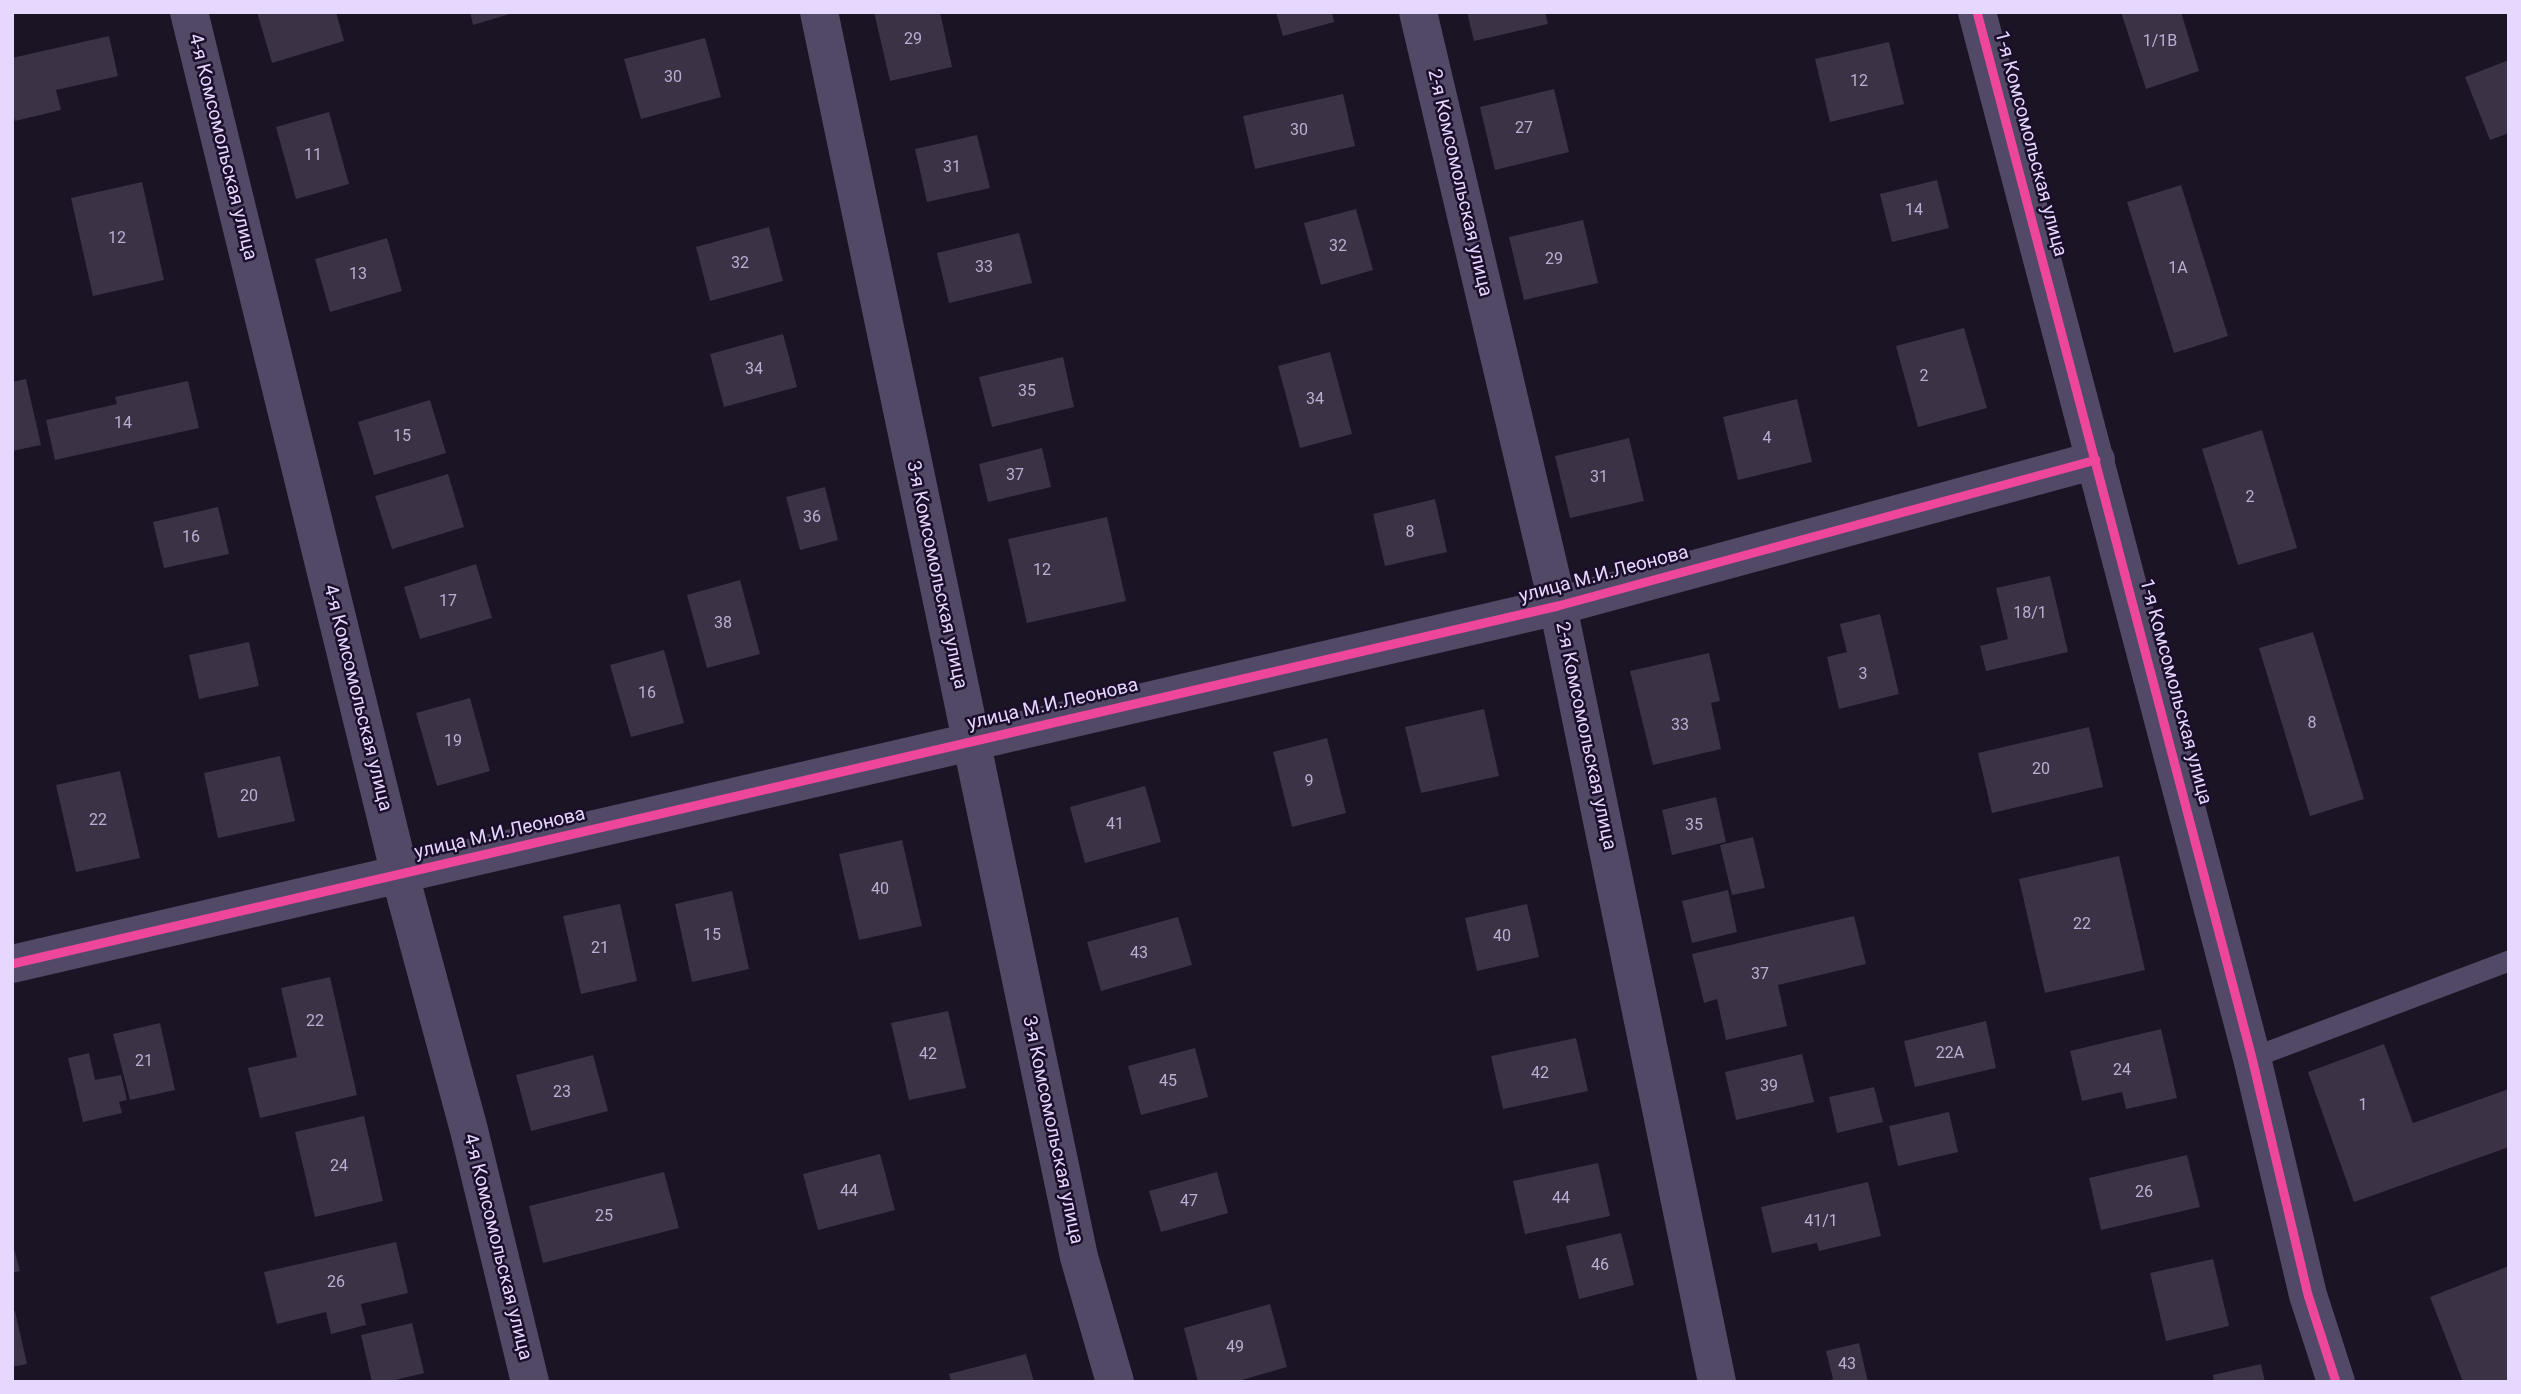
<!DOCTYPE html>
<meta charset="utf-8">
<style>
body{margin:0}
#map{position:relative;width:2521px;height:1394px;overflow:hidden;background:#1b1424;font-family:Roboto,sans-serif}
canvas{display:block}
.frame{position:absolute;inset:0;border:14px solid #e6d7ff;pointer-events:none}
</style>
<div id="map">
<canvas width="2521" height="1394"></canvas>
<div class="frame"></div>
</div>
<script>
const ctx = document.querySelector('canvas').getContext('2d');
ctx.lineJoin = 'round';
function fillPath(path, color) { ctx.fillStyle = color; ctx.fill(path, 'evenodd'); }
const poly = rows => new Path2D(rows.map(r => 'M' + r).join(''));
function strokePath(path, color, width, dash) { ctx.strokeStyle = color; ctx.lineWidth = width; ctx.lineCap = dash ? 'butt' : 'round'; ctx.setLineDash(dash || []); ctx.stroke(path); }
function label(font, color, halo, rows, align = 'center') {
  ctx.font = font + ' Roboto,sans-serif'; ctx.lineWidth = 5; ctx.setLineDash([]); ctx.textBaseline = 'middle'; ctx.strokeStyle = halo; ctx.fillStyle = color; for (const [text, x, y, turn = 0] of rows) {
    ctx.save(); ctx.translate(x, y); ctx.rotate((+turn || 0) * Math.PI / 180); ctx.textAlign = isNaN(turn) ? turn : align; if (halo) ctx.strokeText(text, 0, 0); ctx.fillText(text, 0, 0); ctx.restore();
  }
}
fillPath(poly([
 [257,12,336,12,344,41,272,63],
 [470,12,513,12,513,13,473,25],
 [874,12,940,12,952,67,890,81],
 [1276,12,1332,12,1334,22,1283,36],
 [1467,12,1545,12,1548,24,1474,41],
 [2121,12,2181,12,2199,71,2146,89],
 [109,36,118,76,56,90,61,110,15,121,12,108,12,58],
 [705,38,721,97,641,119,624,59],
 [1889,42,1904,104,1830,122,1815,59],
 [2509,60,2509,133,2490,140,2465,77],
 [1554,89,1569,152,1495,170,1480,107],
 [1343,94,1355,146,1255,169,1243,116],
 [329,112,349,184,296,199,276,127],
 [977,135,990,188,927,202,915,149],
 [1937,180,1949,228,1892,242,1880,194],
 [142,182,164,280,93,296,71,198],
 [2181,185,2228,336,2174,353,2127,202],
 [1356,209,1373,270,1321,285,1304,223],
 [1583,220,1598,283,1524,300,1509,237],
 [769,227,783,281,710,301,696,247],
 [1019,233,1032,283,949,303,937,253],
 [387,238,402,291,330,312,315,259],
 [1964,328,1987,408,1918,427,1896,346],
 [783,334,797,387,724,407,710,354],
 [1330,352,1352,434,1300,448,1278,366],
 [1063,357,1074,407,992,427,979,377],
 [26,379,41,445,12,451,12,382],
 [188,381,199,428,55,460,46,420,117,404,115,397],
 [1797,399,1812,462,1738,480,1723,417],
 [430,400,446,453,374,475,358,422],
 [2262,430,2297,548,2238,565,2202,449],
 [1629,438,1644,501,1570,518,1555,456],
 [1042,448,1051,487,988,502,979,464],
 [448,474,464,527,392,549,375,496],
 [825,487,838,540,800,550,786,497],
 [1435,499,1447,552,1385,566,1373,514],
 [218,507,229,554,164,568,153,522],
 [1107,517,1126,601,1027,623,1008,539],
 [476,564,492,618,420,639,404,587],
 [2050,576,2068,652,1986,671,1980,646,2008,639,1996,588],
 [740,580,760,654,707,668,687,595],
 [1880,614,1899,694,1839,709,1827,657,1847,652,1840,624],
 [2313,632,2364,799,2310,816,2259,648],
 [249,642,259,686,199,699,189,655],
 [664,650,684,723,631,737,610,665],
 [1709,653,1720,701,1711,703,1721,749,1653,765,1630,671],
 [470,698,490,771,437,786,416,713],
 [1484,709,1499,776,1421,793,1405,727],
 [2089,727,2103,787,1992,813,1978,753],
 [1327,738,1346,813,1292,827,1273,752],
 [280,756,295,821,218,838,204,773],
 [120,771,140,858,76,872,56,785],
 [1145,786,1161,842,1085,863,1070,807],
 [1716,797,1726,842,1672,855,1662,810],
 [1753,837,1765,888,1732,895,1720,845],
 [902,840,922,926,859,940,839,854],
 [2119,856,2145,970,2045,993,2019,879],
 [1728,890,1737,932,1692,943,1682,901],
 [732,891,749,969,692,982,675,904],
 [620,904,637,981,581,994,563,916],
 [1527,904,1539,957,1477,971,1465,918],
 [1854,916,1866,964,1778,985,1787,1026,1726,1040,1717,999,1704,1003,1692,954],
 [1178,917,1192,965,1101,991,1087,942],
 [330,977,357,1095,260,1118,248,1068,297,1057,281,988],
 [948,1011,966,1088,909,1100,891,1023],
 [1986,1021,1996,1068,1915,1087,1904,1041],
 [160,1023,175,1090,130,1100,113,1034],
 [2161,1029,2177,1098,2126,1109,2122,1092,2082,1101,2070,1051],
 [1576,1038,1588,1091,1503,1109,1491,1056],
 [2384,1044,2413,1123,2509,1089,2509,1147,2354,1202,2308,1072],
 [1195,1048,1208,1097,1141,1115,1128,1066],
 [89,1053,95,1080,121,1075,127,1100,119,1102,122,1113,83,1122,68,1058],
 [1802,1054,1814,1102,1736,1120,1725,1072],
 [593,1055,608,1111,531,1131,516,1075],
 [1874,1087,1883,1122,1837,1133,1829,1097],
 [1949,1112,1958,1152,1898,1166,1889,1126],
 [364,1116,383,1201,315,1217,295,1132],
 [880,1154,895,1210,818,1230,803,1174],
 [2187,1155,2200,1207,2101,1230,2089,1178],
 [1598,1163,1610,1216,1525,1234,1513,1181],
 [664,1172,679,1228,543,1263,529,1206],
 [1217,1172,1228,1213,1161,1232,1149,1191],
 [1868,1182,1881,1236,1819,1251,1817,1243,1772,1253,1761,1207],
 [1621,1233,1634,1285,1579,1299,1566,1246],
 [12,1241,20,1271,12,1273],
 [396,1242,408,1293,361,1304,366,1325,331,1334,326,1312,277,1324,264,1272],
 [2213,1259,2229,1326,2166,1341,2150,1273],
 [2509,1266,2509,1382,2463,1382,2430,1297],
 [1270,1304,1287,1367,1235,1382,1198,1382,1184,1328],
 [12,1311,15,1311,27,1364,12,1367],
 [412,1323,424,1373,387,1382,372,1382,361,1335],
 [1859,1343,1868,1382,1824,1382,1833,1379,1826,1351],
 [1026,1354,1034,1382,951,1382,949,1374],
 [2261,1364,2265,1382,2214,1382,2213,1375]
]), '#3b3246');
strokePath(poly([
 [2252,1058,2509,961]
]), '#514965', 21);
strokePath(poly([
 [189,12,400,875,469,1130,530,1382],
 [819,12,1079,1257,1115,1382],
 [1418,12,1558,606,1717,1382],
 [1977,12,2252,1058,2308,1295,2336,1382],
 [12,964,1558,606,2096,460]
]), '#514965', 38);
strokePath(poly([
 [1977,12,2252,1058,2308,1295,2336,1382],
 [12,964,1558,606,2096,460]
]), '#ed469a', 9);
label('16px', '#bbaed1', null, [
 ["29",913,40],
 ["1/1В",2160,42],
 ["30",673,78],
 ["12",1859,82],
 ["27",1524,129],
 ["30",1299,131],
 ["11",313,156],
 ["31",952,168],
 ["14",1914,211],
 ["12",117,239],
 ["32",1338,247],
 ["29",1554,260],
 ["32",740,264],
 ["33",984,268],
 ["1А",2178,269],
 ["13",358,275],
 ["34",754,370],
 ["2",1924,377],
 ["35",1027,392],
 ["34",1315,400],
 ["14",123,424],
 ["15",402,437],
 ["4",1767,439],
 ["37",1015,476],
 ["31",1599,478],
 ["2",2250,498],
 ["36",812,518],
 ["8",1410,533],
 ["16",191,538],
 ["12",1042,571],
 ["17",448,602],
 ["18/1",2030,614],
 ["38",723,624],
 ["3",1863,675],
 ["16",647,694],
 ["8",2312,724],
 ["33",1680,726],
 ["19",453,742],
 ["20",2041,770],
 ["9",1309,782],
 ["20",249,797],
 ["22",98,821],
 ["41",1115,825],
 ["35",1694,826],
 ["40",880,890],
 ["22",2082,925],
 ["15",712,936],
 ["40",1502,937],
 ["21",600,949],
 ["43",1139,954],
 ["37",1760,975],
 ["22",315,1022],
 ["22А",1950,1054],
 ["42",928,1055],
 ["21",144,1062],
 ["24",2122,1071],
 ["42",1540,1074],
 ["45",1168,1082],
 ["39",1769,1087],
 ["23",562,1093],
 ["1",2363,1106],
 ["24",339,1167],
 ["44",849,1192],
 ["26",2144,1193],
 ["44",1561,1199],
 ["47",1189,1202],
 ["25",604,1217],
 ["41/1",1821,1222],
 ["46",1600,1266],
 ["26",336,1283],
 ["49",1235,1348],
 ["43",1847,1365]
]);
label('19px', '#e6d7ff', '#1a0e2a', [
 ["1-я Комсомольская улица",2030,144,75],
 ["4-я Комсомольская улица",222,147,76],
 ["2-я Комсомольская улица",1459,183,77],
 ["3-я Комсомольская улица",936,575,78],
 ["улица М.И.Леонова",1604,575,-15],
 ["1-я Комсомольская улица",2175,692,75],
 ["4-я Комсомольская улица",357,698,76],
 ["улица М.И.Леонова",1053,705,-13],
 ["2-я Комсомольская улица",1585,736,78],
 ["улица М.И.Леонова",500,834,-13],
 ["3-я Комсомольская улица",1052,1130,78],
 ["4-я Комсомольская улица",497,1247,76]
]);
</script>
